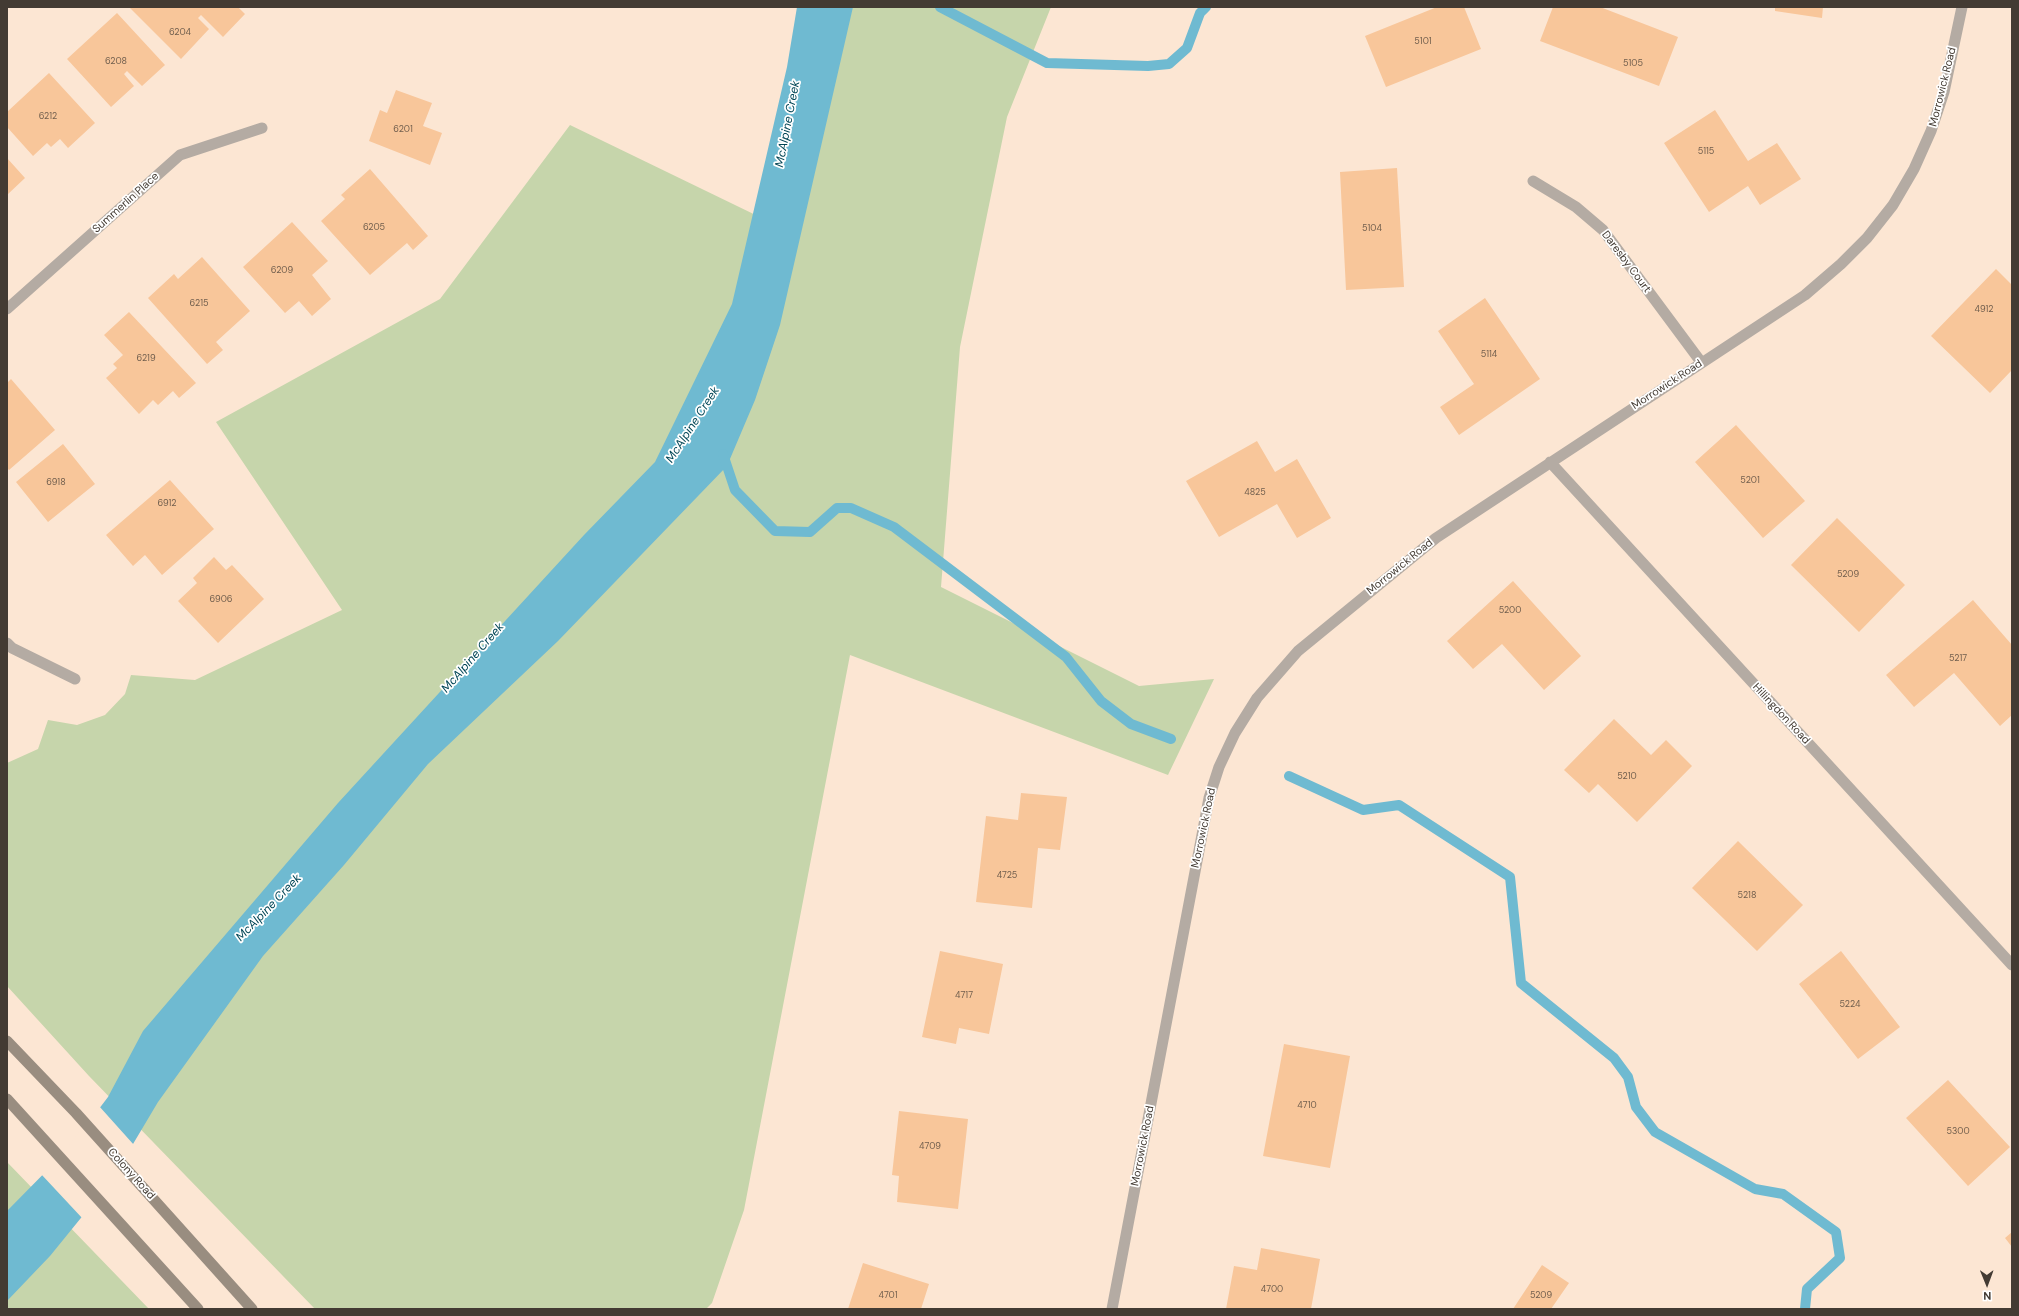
<!DOCTYPE html>
<style>
body{margin:0}
#map{position:relative;width:2019px;height:1316px;overflow:hidden;background:#fce6d3;font-family:"DM Sans",sans-serif}
canvas{display:block}
.frame{position:absolute;inset:0;border:8px solid #433b33;pointer-events:none}
.north{position:absolute;left:1967px;top:1264px;width:40px;height:40px;-webkit-text-stroke:3px #fff;paint-order:stroke;rotate:179deg;font-size:11px;font-weight:700;line-height:16px;text-align:center;color:#433b33}
.north::after{content:'';display:block;margin:auto;width:14px;height:18px;background:#433b33;clip-path:polygon(50% 0,100% 100%,50% 72%,0 100%)}
</style>
<div id="map">
<canvas width="2019" height="1316"></canvas>
<div class="frame"></div>
<div class="north">N</div>
</div>
<script>
const ctx = document.querySelector('canvas').getContext('2d');
ctx.lineJoin = 'round';
function fillPath(path, color) { ctx.fillStyle = color; ctx.fill(path, 'evenodd'); }
const poly = rows => new Path2D(rows.map(r => 'M' + r).join(''));
function strokePath(path, color, width, dash) { ctx.strokeStyle = color; ctx.lineWidth = width; ctx.lineCap = dash ? 'butt' : 'round'; ctx.setLineDash(dash || []); ctx.stroke(path); }
function label(font, color, halo, rows, align = 'center') {
  ctx.font = font + ' "DM Sans",sans-serif'; ctx.lineWidth = 3.5; ctx.setLineDash([]); ctx.textBaseline = 'middle'; ctx.strokeStyle = halo; ctx.fillStyle = color; for (const [text, x, y, turn = 0] of rows) {
    ctx.save(); ctx.translate(x, y); ctx.rotate((+turn || 0) * Math.PI / 180); ctx.textAlign = isNaN(turn) ? turn : align; if (halo) ctx.strokeText(text, 0, 0); ctx.fillText(text, 0, 0); ctx.restore();
  }
}
fillPath(poly([
 [827,7,1051,7,1007,117,960,347,941,587,1139,686,1214,679,1168,775,850,655,744,1210,712,1303,706,1309,315,1309,89,1076,7,986,7,763,38,749,48,720,77,725,105,715,125,694,131,675,195,680,342,610,216,422,440,299,570,125,768,221],
 [7,1162,149,1309,7,1309]
]), '#c6d5ab');
fillPath(poly([
 [797,7,853,7,780,325,755,400,727,466,558,641,428,764,344,865,263,956,158,1102,111,1181,50,1256,7,1301,7,1211,70,1147,108,1097,143,1031,338,803,584,535,655,462,732,304,787,67]
]), '#6fbad1');
fillPath(poly([
 [99,1106,134,1145,112,1183,83,1219,41,1174,69,1146]
]), '#fce6d3');
strokePath(poly([
 [940,7,1047,63,1148,66,1169,64,1187,48,1200,13,1206,7],
 [723,454,735,490,775,531,810,532,837,508,851,508,894,527,1066,657,1101,701,1131,724,1171,739],
 [1289,776,1363,810,1399,805,1510,877,1521,983,1614,1058,1628,1077,1636,1107,1655,1132,1755,1189,1783,1194,1836,1232,1840,1258,1807,1289,1805,1309]
]), '#6fbad1', 10);
fillPath(poly([
 [131,7,238,7,245,14,223,37,201,15,198,18,209,29,181,59,130,8],
 [1437,7,1464,7,1481,49,1386,87,1365,36],
 [1553,7,1600,7,1678,37,1659,86,1540,41],
 [1775,7,1823,7,1822,18,1775,11],
 [117,13,165,65,142,86,127,71,124,74,134,86,111,107,67,59],
 [49,73,95,123,68,148,60,139,51,147,47,143,33,156,7,127,7,112],
 [396,90,432,103,423,126,442,133,430,165,369,141,380,110,387,113],
 [1715,110,1748,161,1777,143,1801,179,1760,205,1748,186,1709,212,1664,143],
 [7,158,25,178,7,195],
 [1397,168,1404,287,1346,290,1340,172],
 [370,169,428,236,413,250,407,243,370,275,321,221,345,199,341,195],
 [292,222,328,261,312,275,331,299,312,316,299,301,285,313,243,267],
 [202,257,250,311,216,342,223,350,207,364,148,298,174,274,178,279],
 [1996,269,2012,285,2012,370,1990,393,1931,336],
 [1485,298,1540,379,1459,435,1440,407,1474,384,1438,331],
 [129,312,196,383,179,398,173,391,158,405,153,400,139,414,106,378,117,368,113,364,123,355,104,335],
 [11,379,55,430,9,470,7,468,7,383],
 [1736,425,1805,501,1763,538,1695,462],
 [1257,441,1275,472,1297,459,1331,518,1297,538,1277,504,1219,537,1186,481],
 [63,444,95,484,48,522,16,482],
 [170,480,214,529,162,575,145,555,133,566,106,535],
 [1837,518,1905,585,1859,632,1791,565],
 [214,557,226,570,232,565,264,599,218,643,178,601,197,583,193,578],
 [1513,581,1581,656,1544,690,1502,644,1473,669,1447,641],
 [1973,600,2012,645,2012,715,2000,726,1954,673,1914,707,1886,675],
 [1614,719,1651,755,1666,740,1692,766,1637,822,1598,784,1589,793,1564,770],
 [1021,793,1067,797,1060,850,1038,848,1032,908,976,902,986,816,1018,820],
 [1738,841,1803,905,1757,951,1692,888],
 [940,951,1003,964,989,1034,959,1028,956,1044,922,1037],
 [1841,951,1900,1027,1858,1059,1799,984],
 [1284,1044,1350,1056,1330,1168,1263,1156],
 [1948,1080,2010,1147,1968,1186,1906,1118],
 [899,1111,968,1119,958,1209,897,1202,899,1176,892,1175],
 [2012,1232,2012,1247,2005,1238],
 [1261,1248,1320,1259,1311,1309,1226,1309,1234,1266,1257,1270],
 [863,1263,929,1284,921,1309,848,1309],
 [1542,1265,1569,1283,1551,1309,1513,1309]
]), '#f8c69a');
strokePath(poly([
 [1533,181,1576,207,1603,230,1701,362],
 [7,309,180,155,262,128],
 [1550,462,2012,965],
 [7,643,12,648,75,679],
 [1112,1309,1209,798,1219,767,1235,733,1257,698,1298,651,1436,538,1805,295,1841,264,1867,238,1893,205,1914,169,1931,131,1944,92,1962,7]
]), '#b4aba3', 11);
strokePath(poly([
 [7,1041,76,1113,252,1309],
 [7,1099,198,1309]
]), '#998d80', 11);
label('9px', '#705e4d', null, [
 ["6204",180,33],
 ["5101",1423,42],
 ["6208",116,62],
 ["5105",1633,64],
 ["6212",48,117],
 ["6201",403,130],
 ["5115",1706,152],
 ["6205",374,228],
 ["5104",1372,229],
 ["6209",282,271],
 ["6215",199,304],
 ["4912",1984,310],
 ["5114",1489,355],
 ["6219",146,359],
 ["5201",1750,481],
 ["6918",56,483],
 ["4825",1255,493],
 ["6912",167,504],
 ["5209",1848,575],
 ["6906",221,600],
 ["5200",1510,611],
 ["5217",1958,659],
 ["5210",1627,777],
 ["4725",1007,876],
 ["5218",1747,896],
 ["4717",964,996],
 ["5224",1850,1005],
 ["4710",1307,1106],
 ["5300",1958,1132],
 ["4709",930,1147],
 ["4700",1272,1290],
 ["4701",888,1296],
 ["5209",1541,1296]
]);
label('11px', '#433b33', '#fff', [
 ["Morrowick Road",1943,87,-76],
 ["Summerlin Place",126,203,-42],
 ["Daresby Court",1626,262,53],
 ["Morrowick Road",1667,385,-33],
 ["Morrowick Road",1400,567,-39],
 ["Hillingdon Road",1781,714,47],
 ["Morrowick Road",1204,828,-78],
 ["Morrowick Road",1143,1146,-79],
 ["Colony Road",131,1174,48]
]);
label('italic 12px', '#004555', '#fff', [
 ["McAlpine Creek",788,124,-79],
 ["McAlpine Creek",693,425,-57],
 ["McAlpine Creek",473,658,-49],
 ["McAlpine Creek",269,908,-46]
]);
</script>
